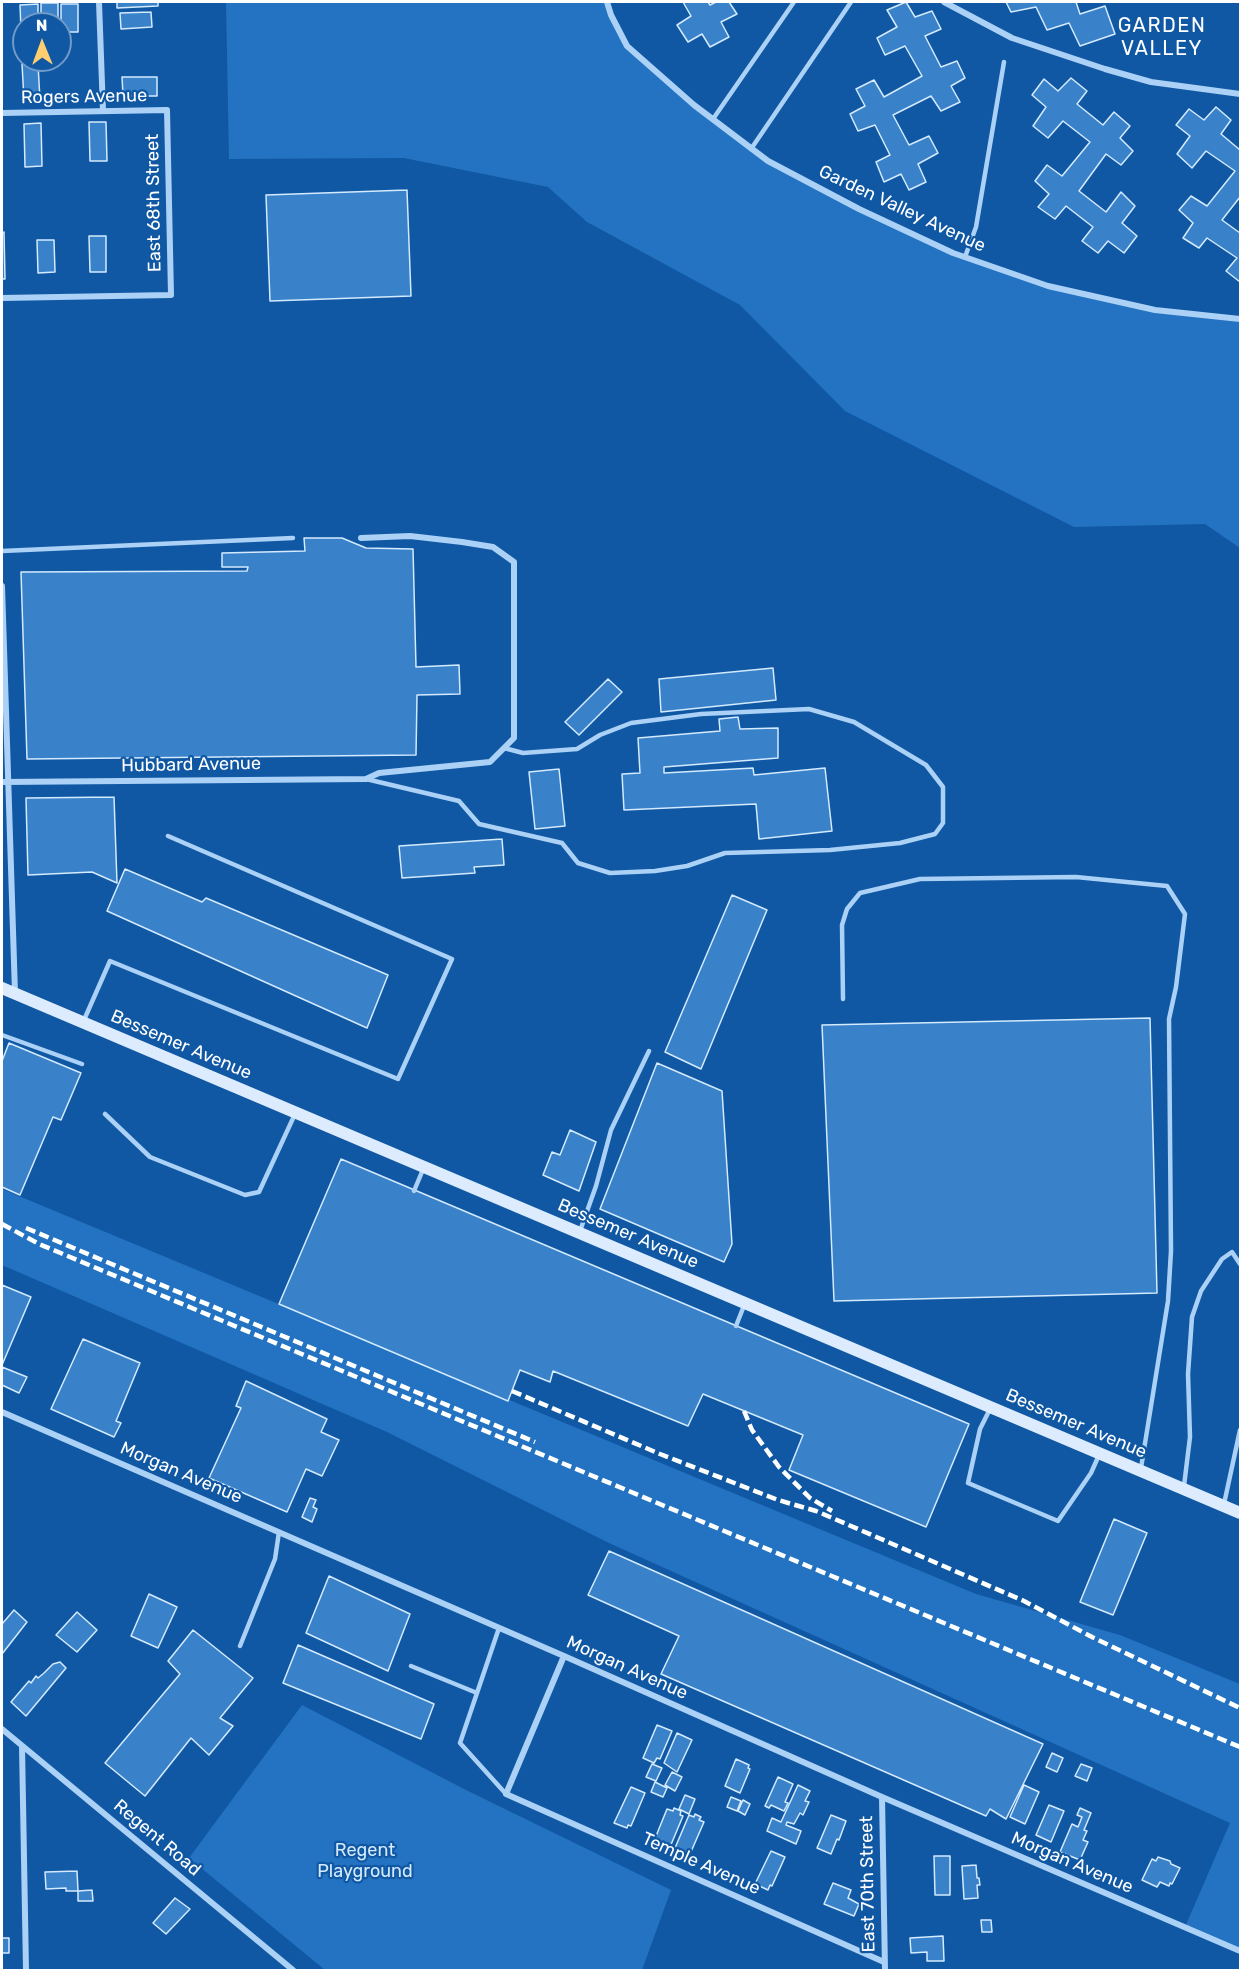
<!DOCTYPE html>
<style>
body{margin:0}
#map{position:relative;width:1242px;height:1972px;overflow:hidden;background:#1058a3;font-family:Rubik,sans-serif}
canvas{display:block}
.frame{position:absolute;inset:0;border:3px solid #fff;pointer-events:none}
.north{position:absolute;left:12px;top:12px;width:60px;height:60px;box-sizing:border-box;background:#1058a3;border:2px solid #709bc8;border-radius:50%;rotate:359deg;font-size:16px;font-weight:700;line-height:24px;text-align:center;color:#fff}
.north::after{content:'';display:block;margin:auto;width:21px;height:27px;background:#ffce6f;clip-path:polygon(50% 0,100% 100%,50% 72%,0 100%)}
</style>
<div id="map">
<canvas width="1242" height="1972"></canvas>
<div class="frame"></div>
<div class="north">N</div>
</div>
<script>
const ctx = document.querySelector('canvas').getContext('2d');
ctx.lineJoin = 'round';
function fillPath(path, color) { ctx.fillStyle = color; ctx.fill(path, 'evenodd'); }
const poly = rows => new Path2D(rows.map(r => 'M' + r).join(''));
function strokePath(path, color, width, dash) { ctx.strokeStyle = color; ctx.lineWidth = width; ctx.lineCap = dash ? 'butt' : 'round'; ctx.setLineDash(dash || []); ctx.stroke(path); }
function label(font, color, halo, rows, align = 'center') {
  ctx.font = font + ' Rubik,sans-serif'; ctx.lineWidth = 4.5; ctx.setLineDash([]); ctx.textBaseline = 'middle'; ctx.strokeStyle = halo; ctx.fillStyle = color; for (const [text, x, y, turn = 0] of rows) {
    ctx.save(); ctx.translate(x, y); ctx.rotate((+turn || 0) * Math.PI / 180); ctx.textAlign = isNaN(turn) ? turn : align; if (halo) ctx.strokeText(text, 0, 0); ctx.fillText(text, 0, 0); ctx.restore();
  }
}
fillPath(poly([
 [226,2,607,2,627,46,694,105,768,161,953,253,1048,286,1155,310,1240,319,1240,548,1205,524,1074,527,845,411,740,305,587,222,548,187,404,158,229,159],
 [2,1189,976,1594,1120,1635,1240,1684,1240,1951,1185,1927,1230,1823,609,1543,387,1432,2,1265],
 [302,1705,466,1790,671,1890,642,1970,325,1970,189,1858]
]), '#2373c2');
const building = poly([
 [117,2,158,2,158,6,117,8,117,2],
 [683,2,708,2,710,5,716,2,729,2,737,14,721,22,729,37,710,47,702,34,688,42,677,25,691,16,683,2],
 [906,2,915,17,932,11,941,29,925,36,941,67,957,61,965,78,951,86,960,102,941,111,931,96,893,115,909,145,929,136,938,153,918,164,926,182,909,190,901,174,884,182,876,162,890,155,875,125,858,131,850,114,865,106,856,89,874,80,884,97,922,76,905,46,885,55,877,38,897,27,887,10,906,2],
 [1006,2,1076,2,1080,14,1105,6,1115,34,1080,46,1069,23,1047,30,1036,7,1011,12,1006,2],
 [41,3,58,3,58,24,41,24,41,3],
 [38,4,38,24,24,24,24,30,21,30,20,5,38,4],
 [61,4,78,4,78,32,61,32,61,4],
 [151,12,152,27,121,29,120,13,151,12],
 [22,64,38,64,40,100,24,100,22,64],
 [122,77,157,77,157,96,123,96,122,77],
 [1071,78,1087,91,1077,104,1103,125,1114,112,1130,126,1120,138,1133,151,1121,165,1106,154,1079,191,1106,212,1121,192,1135,206,1122,223,1137,236,1124,253,1108,241,1098,253,1082,241,1093,227,1066,206,1055,219,1038,207,1049,194,1035,181,1047,165,1062,176,1090,142,1063,121,1048,138,1033,126,1046,107,1032,95,1044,79,1058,91,1071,78],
 [1216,107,1231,120,1221,134,1240,150,1240,197,1222,220,1240,233,1240,282,1226,271,1237,258,1207,238,1199,248,1183,238,1193,223,1179,210,1191,196,1207,206,1235,171,1206,151,1192,168,1177,154,1190,136,1176,125,1189,109,1204,120,1216,107],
 [89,122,106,122,107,161,90,161,89,122],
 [41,123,42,166,25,167,24,124,41,123],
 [407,190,411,296,270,301,266,195,407,190],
 [4,232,5,279,2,279,2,233,4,232],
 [89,236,106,236,106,272,90,272,89,236],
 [37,240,54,240,55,272,38,273,37,240],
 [304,538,342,538,366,548,413,549,416,667,459,665,460,694,417,695,416,755,27,759,21,572,247,571,248,567,222,567,222,553,305,551,304,538],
 [773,668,776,700,661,712,659,679,773,668],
 [608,679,622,692,579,735,565,722,608,679],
 [738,717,740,729,778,728,778,758,664,767,664,773,753,768,754,775,825,768,832,831,759,839,756,804,624,810,622,774,640,773,638,738,720,731,719,719,738,717],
 [559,769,565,826,535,829,529,772,559,769],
 [114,797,117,883,92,872,28,875,26,798,114,797],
 [502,839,504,865,474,867,475,873,402,878,399,846,502,839],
 [125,869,202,902,206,898,388,975,367,1028,107,911,125,869],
 [732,895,767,910,701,1069,665,1052,732,895],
 [1150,1018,1157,1293,834,1301,822,1025,1150,1018],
 [9,1043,81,1073,61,1120,53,1117,20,1195,2,1187,2,1061,9,1043],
 [657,1063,722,1091,732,1244,724,1262,600,1209,657,1063],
 [570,1130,596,1142,579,1191,543,1175,552,1152,560,1155,570,1130],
 [341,1159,969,1424,926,1527,789,1470,803,1435,703,1394,688,1426,553,1371,550,1382,520,1370,508,1401,279,1304,341,1159],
 [2,1285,31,1297,2,1365,2,1285],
 [83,1339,140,1363,116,1421,121,1423,114,1437,51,1409,83,1339],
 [2,1367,27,1377,19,1393,2,1385,2,1367],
 [246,1381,327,1419,321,1432,339,1440,322,1476,306,1469,287,1512,209,1478,241,1408,236,1406,246,1381],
 [310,1498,316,1500,313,1507,317,1509,312,1522,302,1517,310,1498],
 [1114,1519,1147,1533,1113,1615,1080,1602,1114,1519],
 [609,1551,1043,1744,1006,1819,990,1809,986,1816,661,1674,679,1636,588,1595,609,1551],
 [329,1576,410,1614,388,1671,306,1633,329,1576],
 [149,1594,177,1607,158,1648,131,1636,149,1594],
 [14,1610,27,1622,2,1654,2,1624,14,1610],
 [77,1612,97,1630,77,1652,56,1635,77,1612],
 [193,1630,253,1678,220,1718,233,1726,209,1755,191,1738,145,1796,105,1763,180,1674,168,1661,193,1630],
 [298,1645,434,1704,421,1739,283,1683,298,1645],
 [60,1662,66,1668,26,1716,11,1702,29,1681,31,1683,36,1676,38,1678,44,1673,53,1664,60,1662],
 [657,1725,672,1731,660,1759,657,1758,654,1763,643,1758,657,1725],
 [677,1733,692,1740,677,1772,664,1763,677,1733],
 [1052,1753,1063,1758,1057,1772,1046,1767,1052,1753],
 [736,1759,749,1765,748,1768,750,1769,740,1793,725,1786,736,1759],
 [652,1764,662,1768,656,1781,646,1777,652,1764],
 [1081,1764,1092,1768,1087,1781,1075,1776,1081,1764],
 [672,1772,682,1777,675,1791,665,1785,672,1772],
 [778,1777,793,1784,785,1802,788,1803,784,1811,771,1805,769,1808,765,1806,778,1777],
 [655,1782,667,1788,663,1797,651,1792,655,1782],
 [798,1785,810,1791,805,1801,809,1802,803,1815,800,1813,794,1824,787,1822,786,1825,801,1831,796,1844,767,1831,772,1818,781,1822,798,1785],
 [1024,1785,1039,1792,1025,1824,1010,1817,1024,1785],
 [631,1787,645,1793,631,1826,628,1825,627,1828,614,1823,631,1787],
 [685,1795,695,1799,689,1814,679,1809,685,1795],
 [731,1797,741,1801,737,1811,727,1807,731,1797],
 [743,1800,750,1804,745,1815,738,1811,743,1800],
 [1049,1805,1064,1811,1051,1842,1036,1835,1049,1805],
 [674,1808,681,1811,680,1815,683,1816,670,1847,654,1841,667,1809,673,1811,674,1808],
 [1080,1808,1091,1813,1084,1830,1087,1831,1083,1840,1088,1842,1080,1860,1060,1852,1072,1824,1078,1827,1082,1817,1077,1815,1080,1808],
 [695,1814,701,1817,699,1820,704,1822,690,1854,675,1848,689,1815,694,1817,695,1814],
 [831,1815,846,1821,839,1840,837,1839,831,1854,817,1848,831,1815],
 [771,1851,785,1857,772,1886,770,1885,768,1890,755,1884,771,1851],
 [934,1856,950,1856,950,1895,935,1895,934,1856],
 [1158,1857,1170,1861,1171,1864,1180,1868,1172,1884,1170,1883,1169,1886,1160,1882,1157,1887,1142,1880,1152,1859,1156,1861,1158,1857],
 [976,1865,977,1878,979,1878,980,1885,977,1885,978,1898,964,1899,962,1866,976,1865],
 [77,1871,78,1891,66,1891,66,1888,46,1889,45,1872,77,1871],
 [833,1883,851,1890,848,1898,859,1904,854,1916,824,1904,833,1883],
 [92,1890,93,1901,78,1901,78,1891,92,1890],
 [175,1898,190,1909,166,1934,153,1923,175,1898],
 [981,1920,991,1920,992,1932,982,1932,981,1920],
 [943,1936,944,1961,927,1961,927,1952,911,1953,910,1938,943,1936],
 [2,1938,9,1938,9,1953,2,1953,2,1938]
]);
fillPath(building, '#3981c9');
strokePath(building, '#d4eafe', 1.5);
strokePath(poly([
 [713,119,794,2],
 [751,149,851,2],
 [965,257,976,227,1004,62],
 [2,551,293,538],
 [366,779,459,801,479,824,562,843,578,863,610,873,655,871,687,866,725,853,830,850,900,843,935,834,943,823,943,787,926,765,854,722,809,709,701,714,631,723,600,735,577,749,523,753,504,748],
 [843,999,842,925,847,909,860,893,920,879,1076,877,1167,886,1185,914,1176,987,1169,1019,1171,1251,1168,1301,1141,1468],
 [84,1020,110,961,398,1079,452,959,168,836],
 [2,1035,82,1064],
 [105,1114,150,1157,245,1195,259,1192,295,1114],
 [414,1191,424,1167],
 [580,1231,596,1186,611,1130,649,1051],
 [736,1326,745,1303],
 [991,1407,980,1429,968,1483,1058,1521,1091,1473,1099,1455],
 [1184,1486,1190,1437,1188,1374,1192,1317,1201,1291,1222,1259,1232,1252,1240,1264],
 [1224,1504,1240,1430],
 [240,1646,275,1559,279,1532],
 [411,1666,477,1693,499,1628],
 [477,1693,460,1743,506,1794]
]), '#abd1f6', 4.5);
strokePath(poly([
 [99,2,103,111],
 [607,2,611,15,627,46,694,105,768,161,859,209,953,253,1048,286,1155,310,1240,319],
 [944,2,1012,38,1105,69,1151,82,1240,94],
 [2,113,167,110,171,295,2,298],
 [2,586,15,993],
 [2,782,366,779,379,773,490,762,514,738,514,562,493,547,462,542,410,536,361,538],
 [2,1412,564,1656,882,1797,1240,1951],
 [564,1656,506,1794,884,1962],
 [2,1729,293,1970],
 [22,1746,26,1970],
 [882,1797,885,1970]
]), '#abd1f6', 6);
strokePath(poly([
 [2,988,1240,1513]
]), '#dcecfe', 12);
strokePath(poly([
 [2,1224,39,1244,1240,1747],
 [26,1228,535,1442],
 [512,1391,660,1454,778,1500,816,1511,858,1529,1024,1601,1092,1637,1240,1708],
 [744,1411,752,1430,779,1467,810,1498,832,1511]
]), '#fff', 4.5, [10, 4.5]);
label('18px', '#fff', '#1058a3', [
 ["Rogers Avenue",84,97,-1],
 ["East 68th Street",154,203,-91],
 ["Garden Valley Avenue",902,209,25],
 ["Hubbard Avenue",191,765,-1],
 ["Bessemer Avenue",181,1045,23],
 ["Bessemer Avenue",628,1234,23],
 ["Bessemer Avenue",1076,1424,23],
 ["Morgan Avenue",181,1473,23],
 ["Morgan Avenue",627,1668,24],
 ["Regent Road",157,1838,40],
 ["Morgan Avenue",1072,1863,23],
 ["Temple Avenue",701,1864,24],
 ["East 70th Street",868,1884,-91]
]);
label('18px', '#d4eafe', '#1058a3', [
 ["Regent",365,1851],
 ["Playground",365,1872]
]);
ctx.letterSpacing = '1.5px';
label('20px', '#fff', '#1058a3', [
 ["GARDEN",1162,26],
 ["VALLEY",1162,49]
]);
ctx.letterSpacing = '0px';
</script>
